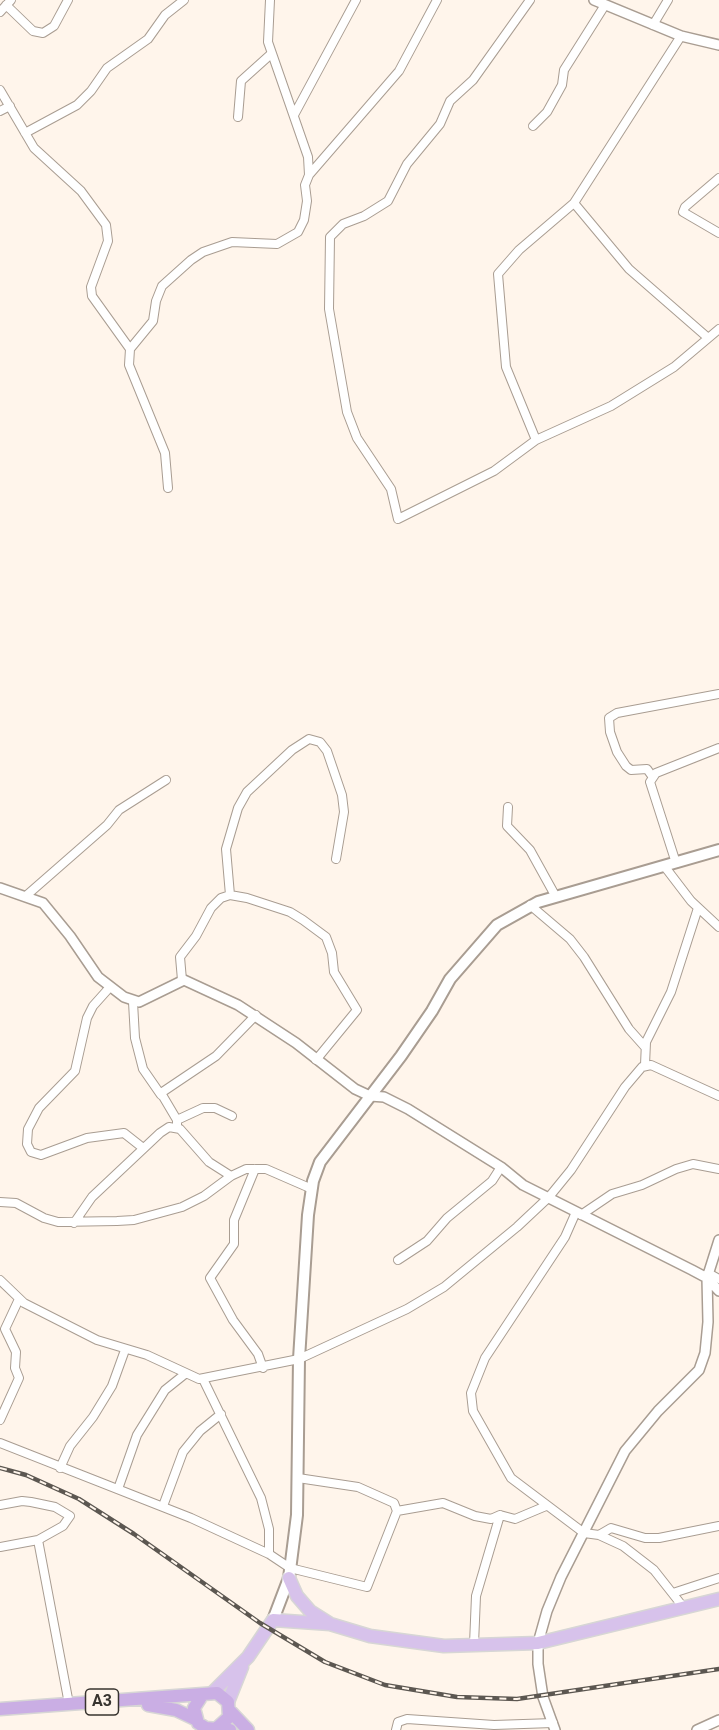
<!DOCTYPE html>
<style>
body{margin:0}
canvas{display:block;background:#fff5eb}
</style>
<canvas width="719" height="1730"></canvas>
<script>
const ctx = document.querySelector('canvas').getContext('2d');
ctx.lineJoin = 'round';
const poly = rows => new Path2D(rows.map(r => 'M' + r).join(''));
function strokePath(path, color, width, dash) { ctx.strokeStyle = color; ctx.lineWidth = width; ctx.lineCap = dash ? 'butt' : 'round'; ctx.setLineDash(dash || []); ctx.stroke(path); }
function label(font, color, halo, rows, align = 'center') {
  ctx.font = font + ' Roboto,sans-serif'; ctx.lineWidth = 4.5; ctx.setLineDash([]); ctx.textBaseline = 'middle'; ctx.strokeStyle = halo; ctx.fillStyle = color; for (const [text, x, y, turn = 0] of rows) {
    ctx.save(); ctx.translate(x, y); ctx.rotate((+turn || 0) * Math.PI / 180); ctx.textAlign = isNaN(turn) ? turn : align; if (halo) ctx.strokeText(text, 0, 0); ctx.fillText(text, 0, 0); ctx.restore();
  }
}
const minor = poly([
 [530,0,473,80,450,101,440,124,407,164,388,201,364,216,343,224,330,237,329,309,347,412,357,438,391,489,398,519,494,471,536,440,611,406,674,367,719,329],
 [6,5,33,31,43,33,54,26,68,0],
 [0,12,11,0],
 [653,25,668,0],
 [0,90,34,148,81,191,106,225,108,241,91,287,92,296,130,349],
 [0,111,10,106],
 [294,115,356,0],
 [238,117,241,81,271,54],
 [533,126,547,112,562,85,564,70,605,5],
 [25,133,77,105,91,91,107,68,148,39,165,15,184,0],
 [309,175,399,71,437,0],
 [719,178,685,207,683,212,719,233],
 [574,203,629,269,707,337],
 [536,440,506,367,498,274,519,250,574,203,681,36],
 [168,488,165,453,129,365,130,349,153,321,156,301,162,286,191,260,203,252,232,242,277,244,298,232,304,220,307,201,305,185,309,175,308,157,268,42,270,0],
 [652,776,647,769,631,770,626,766,617,752,610,732,609,718,617,713,719,694],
 [508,807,507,826,530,850,556,897],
 [676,863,650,782,656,773,719,748],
 [665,867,691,901,719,927],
 [27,895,107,825,119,810,166,780],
 [230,895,226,849,238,808,247,792,292,750,309,739,320,742,327,751,342,795,344,812,336,859],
 [530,905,570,939,584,957,629,1029,645,1047],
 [182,980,180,957,196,936,211,908,221,898,230,895,247,898,290,912,303,920,326,937,332,953,334,972,357,1010,316,1060],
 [110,987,93,1006,87,1018,75,1071,39,1108,28,1129,27,1144,31,1152,41,1155,87,1138,124,1133,143,1148],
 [133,1002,135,1038,143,1069,161,1095],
 [645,1065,646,1042,671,992,698,908],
 [177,1120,203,1108,215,1108,232,1116],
 [177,1127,177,1120,161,1093,216,1056,256,1015],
 [255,1169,234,1220,234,1244,210,1278,233,1320,258,1354,263,1368],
 [0,1202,16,1203,44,1218,58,1222,117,1221,134,1220,182,1207,204,1196,231,1176,246,1169,266,1169,312,1189],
 [576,1212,565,1237,485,1358,471,1393,473,1411,511,1478,584,1533,599,1535,623,1546,654,1570,684,1608],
 [581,1215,612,1194,642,1185,676,1169,693,1164,719,1169],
 [74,1223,92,1197,160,1133,169,1127,180,1129,209,1162,231,1176],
 [398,1260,427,1241,447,1218,492,1181,501,1167],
 [708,1273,719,1279],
 [0,1280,24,1303,97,1340,147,1355,199,1379,299,1359,407,1309,444,1287,517,1227,549,1197,571,1170,625,1087,642,1067,651,1065,719,1096],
 [203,1379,261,1498,269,1529,269,1554],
 [0,1420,19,1378,15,1368,16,1352,5,1329,19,1299],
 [0,1443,191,1518,269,1554,290,1568,367,1587,397,1511],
 [60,1468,70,1446,93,1417,112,1386,125,1350],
 [298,1478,358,1487,394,1503,397,1511,443,1503,475,1516,491,1519,500,1515],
 [118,1489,137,1435,165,1390,185,1374],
 [0,1505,22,1501,31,1502,55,1507,70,1516,63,1526,38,1540,0,1547],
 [163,1506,183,1452,200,1431,221,1414],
 [599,1535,611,1528,645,1538,659,1538,719,1526],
 [38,1540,69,1704],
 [673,1593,719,1578],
 [474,1644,476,1596,500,1515,515,1519,546,1506],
 [396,1730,398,1722,407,1719,494,1725,553,1723]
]);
const tertiary = poly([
 [594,0,681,36,719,45],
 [0,888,43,903,70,936,98,977,124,997,139,1002,184,980,238,1005,296,1043,355,1089,370,1096,384,1097,408,1109,501,1167,523,1185,692,1270,707,1278,719,1291],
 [555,1730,543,1697,538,1664,538,1643,547,1611,561,1577,625,1451,658,1411,699,1370,705,1353,708,1322,707,1278,719,1240],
 [697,1730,719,1720]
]);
const secondary = poly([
 [273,1620,289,1578,297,1515,299,1359,308,1215,313,1181,320,1162,401,1056,432,1011,450,979,497,925,538,902,719,850]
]);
const primary = poly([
 [289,1578,297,1596,310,1611,329,1623],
 [213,1692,248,1657,273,1620,330,1624,370,1636,444,1646,538,1643,719,1599],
 [228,1702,242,1667]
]);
const trunk = poly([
 [148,1705,176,1710,195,1719],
 [0,1709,203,1694],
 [230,1711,248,1730],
 [217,1728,229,1717,228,1702,217,1693,203,1694,194,1708,198,1723,206,1728,230,1730]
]);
strokePath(minor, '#a99d92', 10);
strokePath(tertiary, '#a99d92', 12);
strokePath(secondary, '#a99d92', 14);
strokePath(primary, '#d7d6d5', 15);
strokePath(trunk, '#d7d6d5', 15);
strokePath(minor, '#fff', 8);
strokePath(tertiary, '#fff', 9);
strokePath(secondary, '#fff', 10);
strokePath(primary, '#d7c2eb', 12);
strokePath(trunk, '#caaee4', 12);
const rail = poly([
 [0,1468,26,1475,79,1499,134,1534,260,1623,325,1662,385,1685,457,1697,517,1699,719,1669]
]);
strokePath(rail, '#5c5751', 4.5);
strokePath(rail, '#fff5eb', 2, [7]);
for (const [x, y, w] of [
 [102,1702,33]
]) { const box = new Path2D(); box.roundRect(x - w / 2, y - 13, w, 26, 4.5); ctx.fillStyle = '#fff5eb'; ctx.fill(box); strokePath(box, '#38342f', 1.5); }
label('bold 16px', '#38342f', null, [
 ["A3",102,1702]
]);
</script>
